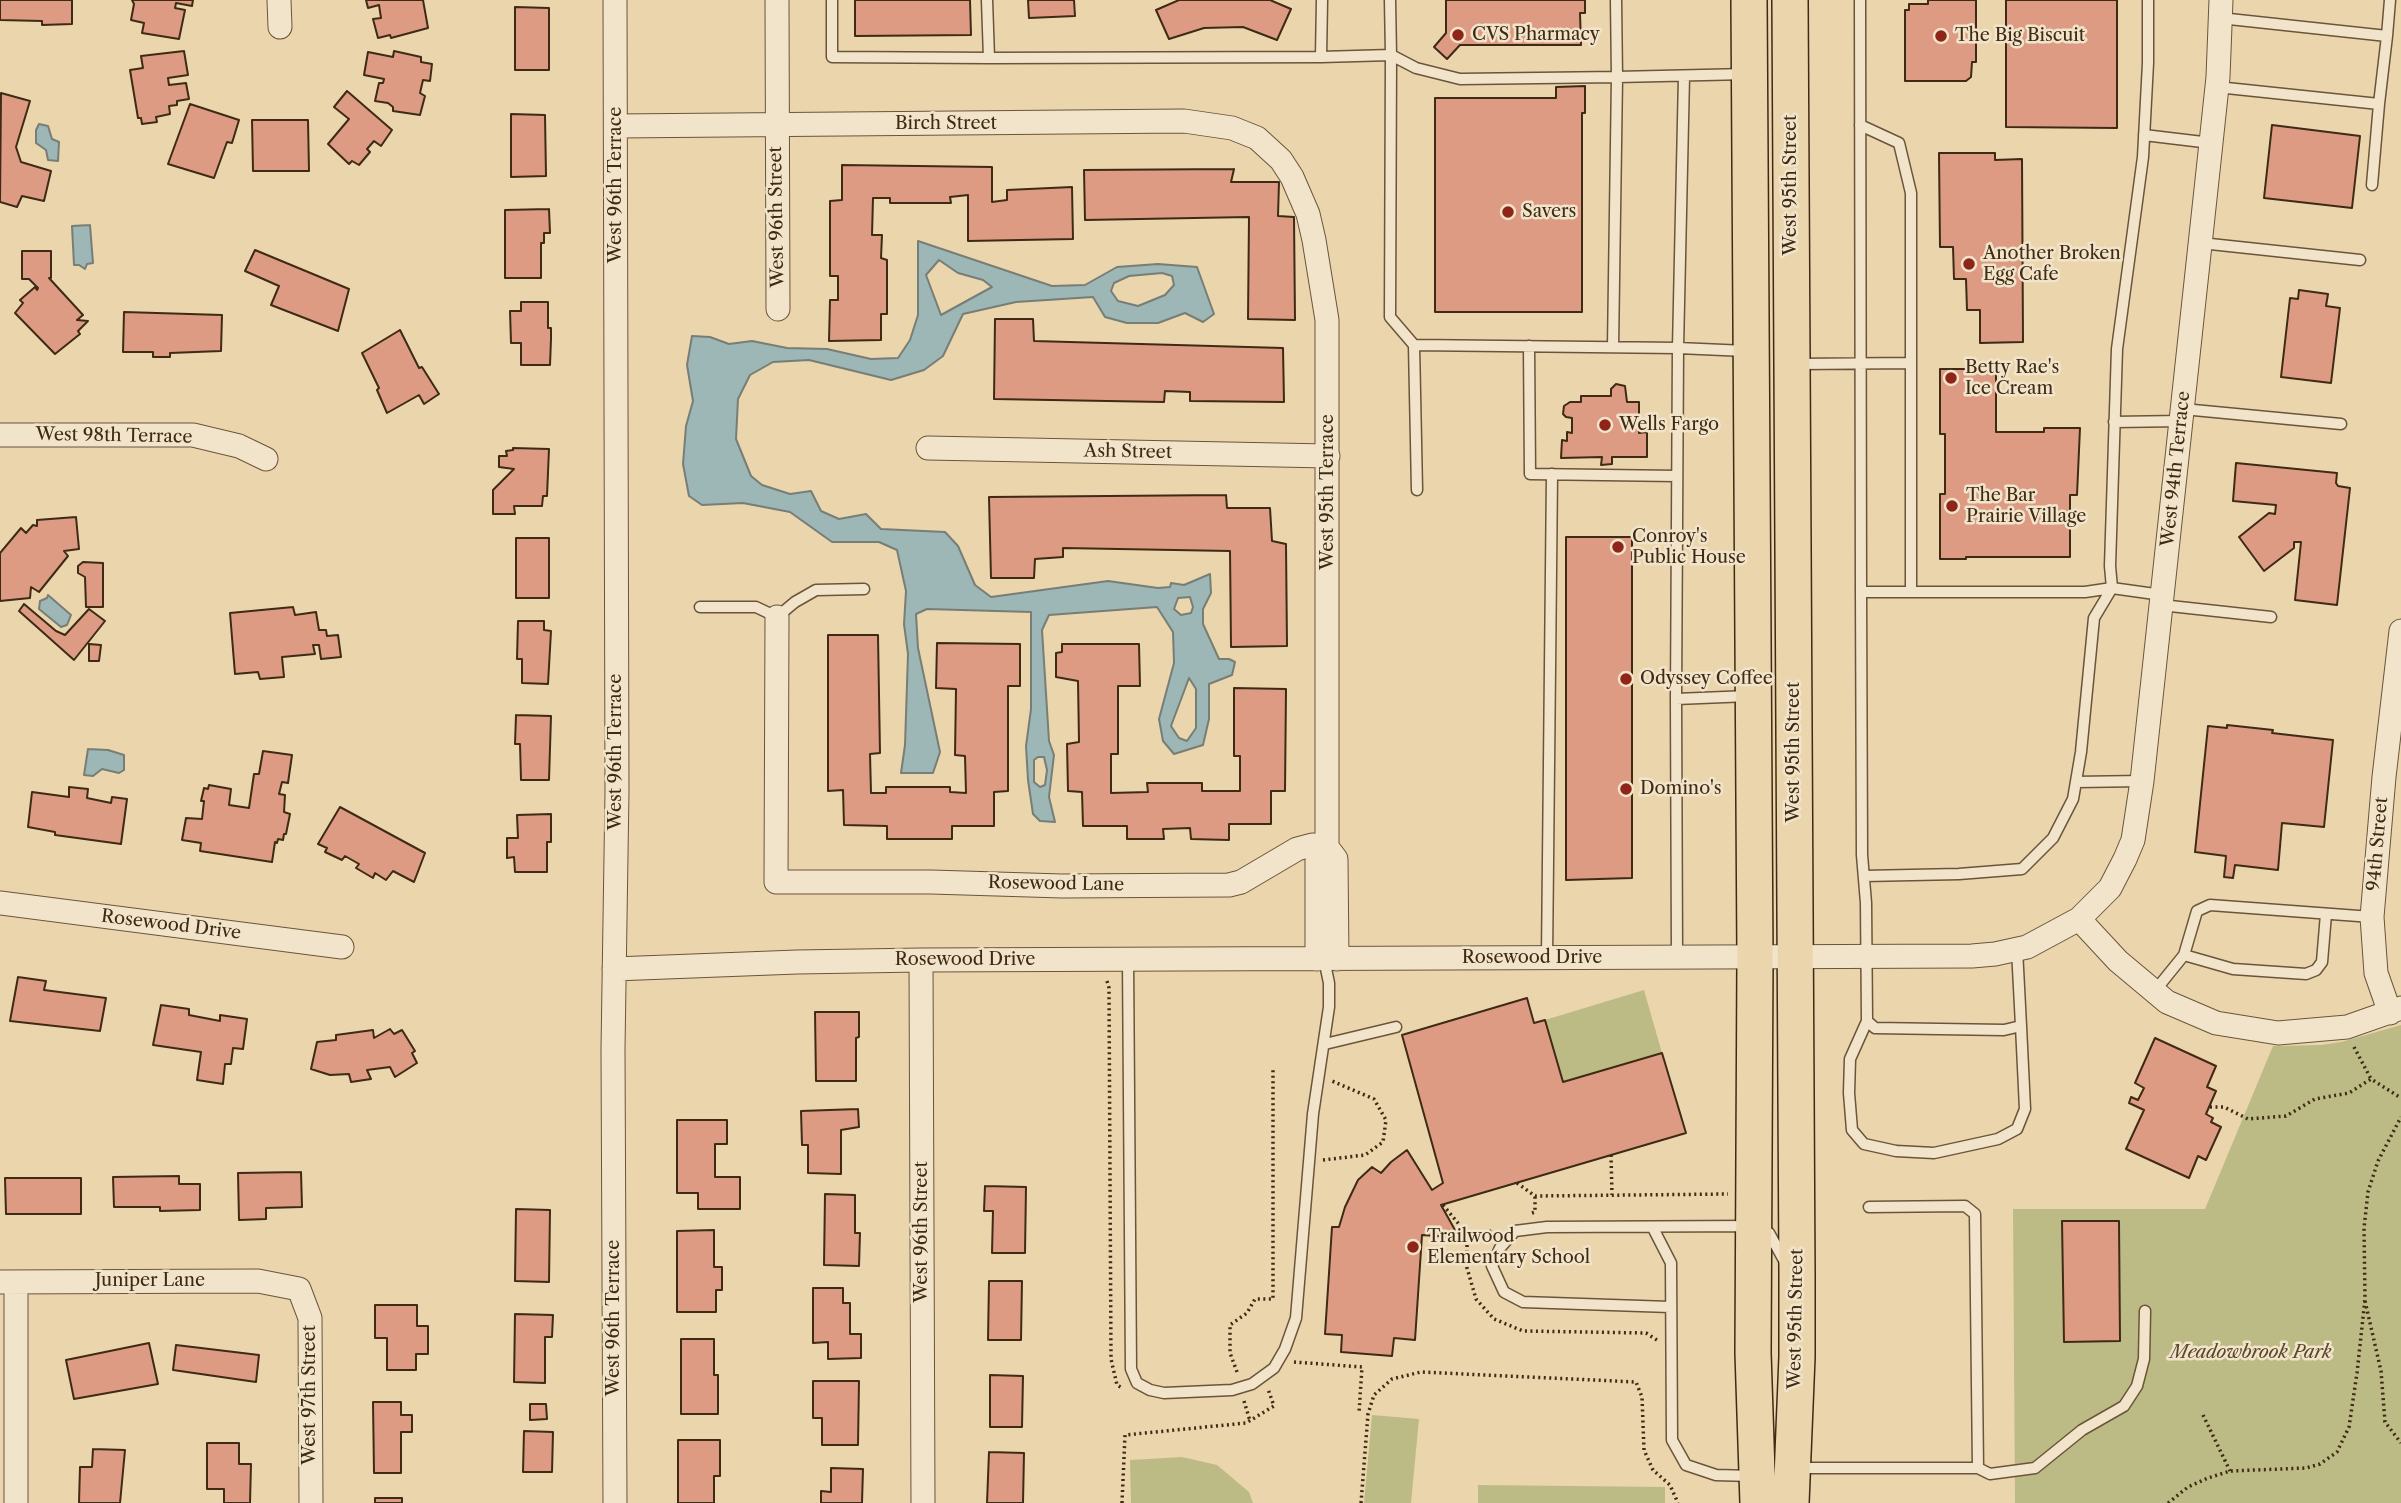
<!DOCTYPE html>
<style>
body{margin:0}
canvas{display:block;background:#ead5ad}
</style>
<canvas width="2401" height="1503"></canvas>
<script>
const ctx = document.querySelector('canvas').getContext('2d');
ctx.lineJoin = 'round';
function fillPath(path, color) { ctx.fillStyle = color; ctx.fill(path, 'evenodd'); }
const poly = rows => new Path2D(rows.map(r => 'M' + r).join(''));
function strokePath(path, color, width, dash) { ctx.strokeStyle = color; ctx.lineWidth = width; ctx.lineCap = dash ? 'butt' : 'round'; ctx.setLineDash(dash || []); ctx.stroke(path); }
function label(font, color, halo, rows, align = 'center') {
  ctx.font = font + ' "Libre Caslon Text",serif'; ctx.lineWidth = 5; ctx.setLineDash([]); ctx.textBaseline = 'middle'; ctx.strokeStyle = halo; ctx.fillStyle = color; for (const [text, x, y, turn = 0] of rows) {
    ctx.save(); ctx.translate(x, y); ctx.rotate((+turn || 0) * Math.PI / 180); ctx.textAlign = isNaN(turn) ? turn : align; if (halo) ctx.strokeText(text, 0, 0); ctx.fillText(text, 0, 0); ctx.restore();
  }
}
fillPath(poly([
 [1644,990,1662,1053,1563,1082,1545,1020],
 [2401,1025,2401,1503,2015,1503,2013,1209,2205,1209,2273,1046,2321,1045,2341,1042],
 [1372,1415,1419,1419,1411,1503,1364,1503],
 [1182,1457,1217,1465,1249,1492,1253,1503,1131,1503,1130,1460],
 [1478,1485,1665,1487,1665,1503,1478,1503]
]), '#bdbb85');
const water = poly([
 [39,124,48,126,52,139,59,142,58,161,48,160,46,150,36,143,36,130,39,124],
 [90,225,93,263,87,264,85,269,79,265,74,265,72,226,90,225],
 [918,241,1052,286,1085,285,1117,267,1158,264,1197,267,1214,314,1203,322,1185,313,1158,323,1127,323,1105,317,1093,297,1016,302,963,314,943,356,924,370,891,380,809,360,773,362,750,375,738,399,736,439,751,476,762,485,790,494,811,491,821,511,839,519,866,514,881,529,945,532,958,546,975,585,991,597,1108,581,1158,588,1170,587,1171,583,1184,585,1210,574,1211,593,1203,609,1203,624,1219,659,1229,659,1235,662,1232,675,1209,684,1209,719,1203,745,1174,754,1163,741,1159,719,1174,663,1173,632,1157,607,1049,615,1042,630,1049,741,1054,755,1049,797,1055,822,1040,821,1033,814,1028,780,1026,746,1031,709,1031,612,927,609,916,614,918,648,940,752,933,773,901,773,905,745,908,654,904,624,906,591,897,550,879,542,832,542,790,512,743,503,702,505,689,496,683,464,686,426,693,401,687,365,692,336,710,337,729,344,752,341,787,348,827,349,871,359,898,358,910,340,918,315,918,241],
 [939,260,958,273,983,280,992,287,941,315,926,275,939,260],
 [1162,273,1172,276,1174,285,1165,295,1138,306,1118,301,1111,291,1114,283,1129,276,1162,273],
 [1190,597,1193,607,1191,613,1181,615,1174,609,1178,598,1190,597],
 [1189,678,1196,689,1196,728,1187,741,1179,738,1171,726,1189,678],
 [1038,757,1044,757,1047,770,1045,785,1040,787,1034,782,1034,760,1038,757],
 [48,595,71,615,67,625,61,627,39,609,40,601,47,598,48,595],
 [88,749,108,750,124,755,124,770,119,773,102,769,93,776,84,775,88,749]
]);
fillPath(water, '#9db6b6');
strokePath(water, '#777e75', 2);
const building = poly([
 [0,0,72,0,72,24,42,25,42,21,0,20,0,0],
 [132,0,193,0,192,6,176,3,175,8,185,10,179,39,142,33,144,23,131,20,134,4,132,0],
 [366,0,423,0,428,28,391,38,390,35,378,38,373,19,381,18,379,5,368,8,366,0],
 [855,0,970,0,971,35,855,36,855,0],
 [1028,0,1074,0,1075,16,1029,18,1028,0],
 [1179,0,1270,0,1291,9,1277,40,1243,27,1204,28,1169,39,1156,10,1179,0],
 [1446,0,1585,0,1585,13,1580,13,1581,45,1460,45,1447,59,1434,47,1446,33,1446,0],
 [1928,0,1976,0,1976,62,1972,62,1971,77,1966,81,1905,81,1905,10,1909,10,1909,4,1928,4,1928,0],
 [2006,0,2117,0,2117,128,2006,127,2006,0],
 [515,7,549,8,549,70,515,70,515,7],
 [184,51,188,75,168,78,169,85,186,83,189,99,177,101,177,105,169,106,170,114,156,117,157,122,142,124,141,118,138,118,130,70,143,68,141,56,184,51],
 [394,51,421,57,421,62,432,64,430,81,423,80,420,93,425,96,420,115,393,111,393,107,388,103,375,101,379,83,383,83,384,79,364,75,368,52,393,57,394,51],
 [1585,86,1585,113,1582,113,1582,312,1435,312,1435,98,1556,98,1556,87,1585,86],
 [347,91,392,130,381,146,374,141,367,149,370,152,359,165,352,161,349,164,328,144,349,119,334,107,347,91],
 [1,93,30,101,16,147,21,162,51,171,44,201,22,196,17,207,0,202,1,93],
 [190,104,239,120,232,143,227,142,214,178,168,164,190,104],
 [511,114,545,115,546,176,511,177,511,114],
 [252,120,308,120,309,171,253,171,252,120],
 [2272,125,2360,136,2352,208,2264,198,2272,125],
 [1939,153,1995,153,1995,160,2022,159,2023,342,1980,343,1980,310,1967,310,1966,279,1954,279,1953,247,1940,247,1939,153],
 [842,165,992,167,992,202,1007,200,1007,190,1072,187,1073,239,968,241,968,195,950,197,951,203,890,203,890,198,873,198,872,235,882,235,881,258,887,260,887,314,881,314,881,340,829,341,830,300,838,300,838,276,830,276,830,201,842,200,842,165],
 [1234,169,1231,182,1279,182,1278,216,1294,217,1295,320,1248,319,1249,217,1085,220,1084,170,1234,169],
 [549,209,550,233,544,233,544,243,541,243,541,278,505,278,505,210,549,209],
 [255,250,349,289,338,331,271,305,279,286,245,271,255,250],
 [22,251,51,251,51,278,49,278,83,315,77,320,88,321,78,331,80,334,55,354,15,313,23,303,20,300,35,287,37,290,38,288,29,279,22,279,22,251],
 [2299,290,2328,294,2326,306,2340,308,2331,383,2281,377,2290,298,2298,299,2299,290],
 [521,302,548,302,548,328,551,328,551,339,550,365,521,365,521,343,511,343,510,311,521,311,521,302],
 [124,312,222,315,221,351,170,353,170,357,153,357,153,352,123,352,124,312],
 [995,319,1033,319,1034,341,1283,348,1284,402,1190,401,1190,392,1165,391,1164,402,994,399,995,319],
 [400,330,419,368,422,367,439,394,424,404,419,395,387,413,377,390,379,388,362,353,400,330],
 [1940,369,1996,369,1996,432,2044,432,2044,428,2080,428,2077,495,2070,495,2070,557,1966,557,1966,559,1940,559,1940,494,1945,494,1945,434,1940,434,1940,369],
 [1616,384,1625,386,1627,402,1639,402,1639,433,1647,432,1647,457,1612,457,1612,464,1601,465,1602,457,1561,458,1562,440,1567,441,1567,432,1572,433,1572,418,1566,417,1563,414,1564,406,1570,402,1581,402,1581,396,1611,396,1611,389,1616,384],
 [513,448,549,449,547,496,543,496,542,506,514,506,515,514,493,514,493,490,514,469,499,467,499,456,507,456,506,451,513,450,513,448],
 [2236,463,2337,473,2336,483,2338,486,2350,488,2337,605,2295,600,2301,542,2294,542,2294,548,2264,571,2239,537,2269,513,2275,514,2276,505,2233,501,2236,463],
 [1226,495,1227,508,1270,508,1272,541,1286,544,1287,646,1231,647,1230,551,1063,548,1063,557,1035,559,1034,578,991,578,989,497,1226,495],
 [76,517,79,549,64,551,68,556,39,592,31,587,30,598,0,601,0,553,21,528,26,533,33,525,37,526,37,520,76,517],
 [1566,537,1632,537,1632,878,1566,880,1566,537],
 [516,538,549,538,549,598,516,598,516,538],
 [83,562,103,563,103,607,86,607,85,577,78,573,78,566,83,562],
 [24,604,56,631,65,635,89,609,105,621,74,660,19,611,24,604],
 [293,607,295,615,316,612,319,630,326,630,327,636,338,635,341,657,321,659,319,645,313,645,315,654,282,657,284,677,260,679,258,672,235,674,230,613,293,607],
 [518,621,544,621,544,630,551,631,548,684,522,683,522,659,517,659,518,621],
 [828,635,878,635,880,753,870,754,871,793,886,793,886,787,950,787,950,792,966,793,965,756,955,755,956,689,936,688,937,643,1020,644,1020,686,1008,686,1008,791,994,792,994,826,952,826,952,839,887,839,887,826,844,825,843,790,828,791,828,635],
 [89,644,101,645,99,661,89,661,89,644],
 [1062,644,1139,644,1140,686,1118,686,1118,754,1111,754,1111,793,1148,792,1147,783,1202,783,1202,791,1240,791,1240,756,1234,756,1234,688,1286,689,1285,791,1271,791,1271,824,1229,824,1229,840,1191,839,1190,828,1163,829,1164,839,1127,839,1127,826,1083,826,1082,792,1068,791,1067,744,1079,742,1078,681,1056,677,1056,653,1062,652,1062,644],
 [516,715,551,716,549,780,521,780,520,744,515,744,516,715],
 [2227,725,2273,730,2272,733,2333,740,2324,827,2282,823,2278,870,2235,865,2233,878,2224,877,2226,856,2195,852,2208,726,2227,728,2227,725],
 [263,751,292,755,288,783,282,782,279,794,285,795,284,812,290,814,286,834,284,834,283,840,278,839,277,843,275,842,272,862,200,851,201,843,182,840,186,818,202,819,204,801,201,801,204,788,208,789,209,785,231,789,229,805,249,808,254,774,259,774,263,751],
 [69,787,88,789,87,798,111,803,112,797,127,799,121,844,55,835,55,832,28,827,32,792,69,797,69,787],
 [340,807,425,853,414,882,393,871,386,880,375,873,373,878,356,868,359,864,345,856,342,860,325,852,327,848,318,844,340,807],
 [551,814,551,842,547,842,547,872,515,872,514,857,507,858,507,838,518,838,517,815,551,814],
 [18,977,46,981,44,990,106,998,100,1031,10,1021,18,977],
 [1527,998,1534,1023,1545,1020,1563,1082,1662,1053,1686,1133,1441,1205,1455,1230,1450,1237,1422,1235,1415,1340,1394,1338,1392,1356,1341,1352,1342,1335,1325,1334,1332,1227,1339,1227,1345,1207,1358,1180,1372,1167,1381,1173,1391,1162,1407,1150,1432,1190,1443,1183,1402,1035,1527,998],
 [161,1005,189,1009,189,1015,220,1021,220,1015,247,1019,243,1049,233,1048,231,1064,225,1064,223,1084,197,1080,201,1052,153,1045,161,1005],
 [815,1012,859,1012,859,1037,856,1038,856,1081,816,1081,815,1012],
 [390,1029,394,1034,402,1030,415,1051,412,1053,417,1063,395,1077,390,1067,367,1070,371,1079,351,1082,349,1074,330,1075,311,1069,317,1042,336,1040,336,1035,373,1030,374,1038,390,1029],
 [2155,1038,2216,1066,2207,1087,2216,1091,2206,1114,2213,1118,2211,1122,2221,1127,2206,1160,2198,1156,2189,1178,2126,1149,2144,1110,2129,1103,2131,1097,2138,1100,2144,1088,2135,1083,2155,1038],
 [858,1109,859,1127,841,1130,841,1174,808,1173,808,1145,802,1145,801,1111,858,1109],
 [677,1120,727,1120,727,1144,715,1144,715,1177,740,1177,740,1209,698,1209,698,1193,677,1193,677,1120],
 [301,1172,302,1207,266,1208,266,1219,239,1220,238,1173,301,1172],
 [179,1176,179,1184,200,1184,200,1210,160,1211,160,1207,114,1207,113,1177,179,1176],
 [5,1178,81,1178,81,1214,6,1214,5,1178],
 [985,1186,1026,1187,1025,1253,992,1253,993,1211,984,1211,985,1186],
 [825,1194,855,1195,855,1233,860,1233,859,1266,824,1265,825,1194],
 [516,1209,550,1210,549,1282,515,1281,516,1209],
 [2062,1221,2119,1221,2120,1341,2064,1342,2062,1221],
 [714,1230,714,1267,722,1267,722,1290,716,1290,716,1312,677,1312,677,1231,714,1230],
 [989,1281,1022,1281,1021,1340,988,1340,989,1281],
 [813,1288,843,1288,843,1303,850,1303,850,1334,861,1334,861,1358,828,1359,828,1342,813,1343,813,1288],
 [375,1305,417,1305,417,1326,428,1326,428,1354,416,1354,416,1370,387,1370,387,1338,375,1338,375,1305],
 [515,1314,553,1315,552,1337,545,1337,545,1383,514,1382,515,1314],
 [681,1339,714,1339,714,1375,718,1375,718,1414,681,1414,681,1339],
 [149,1343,158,1384,74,1399,66,1360,149,1343],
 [176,1345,259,1355,256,1382,173,1370,176,1345],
 [990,1375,1023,1376,1022,1427,990,1427,990,1375],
 [813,1381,859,1381,858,1445,822,1445,822,1418,813,1418,813,1381],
 [373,1402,401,1402,401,1415,412,1415,412,1432,401,1432,401,1473,374,1473,373,1402],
 [530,1404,546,1404,547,1419,530,1420,530,1404],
 [524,1431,553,1432,552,1472,523,1472,524,1431],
 [678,1440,720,1440,720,1476,714,1476,714,1503,678,1503,678,1440],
 [207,1443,239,1443,239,1464,251,1464,250,1503,224,1503,224,1489,207,1489,207,1443],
 [93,1449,125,1450,120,1503,79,1503,80,1467,92,1467,93,1449],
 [989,1452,1024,1453,1023,1503,987,1503,989,1452],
 [831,1468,863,1469,862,1503,821,1503,821,1491,831,1492,831,1468],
 [375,1498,402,1498,402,1503,375,1503,375,1498]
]);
fillPath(building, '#dd9b84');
strokePath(building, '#3f2a14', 2);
const lane = poly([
 [832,0,832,57,989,58],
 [987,0,989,58,1321,57],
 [1322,0,1321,57,1391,55,1390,317,1414,345],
 [1390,0,1391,55,1416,68,1460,79,1617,77,1613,347],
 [1616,0,1617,77,1747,74],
 [1860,0,1861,592,2085,592,2112,588,2110,566,2117,349,2143,157,2148,63,2148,0],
 [2220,18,2387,36,2390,0],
 [1684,76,1678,348,1746,351],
 [2217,87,2379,104,2387,36],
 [1860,125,1899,143,1911,193,1911,363],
 [2144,135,2211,143],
 [2372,185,2379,104],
 [2201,243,2360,260],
 [1529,346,1530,474,1677,476],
 [1798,364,1911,363,1911,592],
 [2183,409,2341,424],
 [2114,422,2181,421],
 [1417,490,1414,345,1678,348,1676,699,1749,696],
 [1861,592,1862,855,1866,903,1867,1021,1875,1028,2004,1030,2021,1026,2017,949],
 [2161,605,2271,617],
 [700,607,756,607,777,617,795,602,816,590,864,589],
 [1676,699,1677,957],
 [2076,782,2142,781],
 [1864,876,1959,874,2022,869,2053,838,2073,799,2081,752,2094,618,2112,588,2162,595],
 [2184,955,2233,969,2306,974,2316,970,2322,962,2326,914],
 [1547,958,1552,474],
 [1128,959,1131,1369,1137,1383,1150,1390,1164,1393,1232,1390,1252,1384,1274,1368,1285,1349,1296,1318,1313,1114,1329,1007,1329,983,1324,959],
 [2154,992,2184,955,2197,911,2210,905,2372,917],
 [1867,1021,1850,1059,1849,1093,1852,1130,1864,1144,1896,1151,1934,1153,1998,1139,2017,1129,2025,1109,2021,1026],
 [1325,1044,1396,1027],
 [1653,1228,1671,1263,1672,1440,1686,1465,1716,1475,1752,1476],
 [1670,1307,1523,1302,1504,1292,1492,1266,1500,1248,1515,1231,1547,1227,1754,1226,1769,1233,1785,1262],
 [1795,1468,1978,1468,1975,1214,1965,1206,1869,1207],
 [1978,1468,1990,1474,2035,1468,2082,1430,2124,1406,2137,1386,2144,1359,2145,1311]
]);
const street = poly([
 [279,0,280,27],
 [777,0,778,309],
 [616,126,1184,121,1232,128,1257,138,1281,160,1292,177,1308,214,1314,240,1327,320,1327,847,1317,860,1317,959],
 [0,435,193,435,239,446,266,459],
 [928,448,1328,456],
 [777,617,776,882,931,882,1062,886,1229,885,1241,882,1297,849,1312,845,1327,847],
 [1327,847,1336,859,1337,959],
 [0,903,342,947],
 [2079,919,2118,961,2167,1002,2216,1023,2278,1033,2347,1027,2401,1008],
 [921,960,923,1503],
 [614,969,797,962,921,960,1972,956,1995,954,2027,947,2079,919,2110,888,2125,859,2133,840,2142,781,2211,143,2218,77,2221,0],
 [2390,1013,2376,973,2372,917,2384,777,2401,631],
 [0,1282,258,1281,299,1289,310,1318,311,1503],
 [16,1282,16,1503],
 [615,1503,613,1049,617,791,615,0]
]);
const primary = poly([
 [1749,0,1755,957,1753,1353,1758,1503],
 [1790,0,1797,1274,1797,1357,1791,1503]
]);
strokePath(lane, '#6a553a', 13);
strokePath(street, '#6a553a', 25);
strokePath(primary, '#3f2a14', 38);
strokePath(poly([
 [1107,981,1109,988,1111,1359,1117,1385,1122,1388],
 [2354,1047,2371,1079],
 [2210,1107,2224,1107,2248,1119,2286,1116,2315,1099,2349,1093,2371,1079,2401,1098],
 [1611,1155,1612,1195],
 [1323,1160,1365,1155,1383,1142,1386,1120,1374,1099,1332,1081],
 [1517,1183,1535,1196,1728,1194],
 [1443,1205,1467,1234,1489,1232,1493,1230],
 [1532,1213,1535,1212,1535,1196],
 [1467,1234,1467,1268,1476,1299,1494,1319,1523,1331,1646,1333,1657,1340],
 [2365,1301,2381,1371,2385,1422,2401,1443],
 [1294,1362,1362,1367,1359,1413],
 [1237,1372,1230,1353,1230,1325,1247,1313,1255,1299,1273,1299,1273,1070],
 [1244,1401,1250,1421],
 [2203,1415,2230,1471],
 [1122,1503,1125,1435,1246,1423,1274,1406,1268,1389],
 [1361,1503,1368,1414,1374,1395,1392,1379,1421,1372,1636,1382,1642,1397,1644,1450,1653,1470,1670,1485,1678,1503],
 [2168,1503,2188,1487,2208,1478,2230,1471,2306,1468,2320,1464,2337,1452,2349,1427,2357,1373,2365,1299,2364,1228,2368,1192,2378,1161,2401,1117]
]), '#3f2a14', 3.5, [2, 3.5]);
strokePath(lane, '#f1e4ca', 10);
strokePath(street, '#f1e4ca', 23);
strokePath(primary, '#ead5ad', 35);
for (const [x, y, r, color] of [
 [1458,35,7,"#8f2418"],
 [1941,36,7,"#8f2418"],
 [1508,212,7,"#8f2418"],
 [1969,264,7,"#8f2418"],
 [1951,378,7,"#8f2418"],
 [1605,425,7,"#8f2418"],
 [1952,506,7,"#8f2418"],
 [1618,547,7,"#8f2418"],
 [1626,679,7,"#8f2418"],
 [1626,789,7,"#8f2418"],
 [1413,1247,7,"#8f2418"]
]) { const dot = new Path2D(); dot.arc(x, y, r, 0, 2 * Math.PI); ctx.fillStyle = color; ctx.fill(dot); strokePath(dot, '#f1e4ca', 2.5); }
label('18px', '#3f2a14', '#f1e4ca', [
 ["CVS Pharmacy",1472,35],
 ["The Big Biscuit",1955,36],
 ["Savers",1522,212],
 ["Another Broken",1983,254],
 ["Egg Cafe",1983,275],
 ["Betty Rae's",1965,368],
 ["Ice Cream",1965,389],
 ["Wells Fargo",1619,425],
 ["The Bar",1966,496],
 ["Prairie Village",1966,517],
 ["Conroy's",1632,537],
 ["Public House",1632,558],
 ["Odyssey Coffee",1640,679],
 ["Domino's",1640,789],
 ["Trailwood",1427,1237],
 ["Elementary School",1427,1258]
], 'left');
label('18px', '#3f2a14', '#f1e4ca', [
 ["Birch Street",946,124],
 ["West 96th Terrace",616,185,-90],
 ["West 95th Street",1791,185,-90],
 ["West 96th Street",777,217,-91],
 ["West 98th Terrace",114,436,1],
 ["Ash Street",1128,452,1],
 ["West 94th Terrace",2176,469,-84],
 ["West 95th Terrace",1328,492,-90],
 ["West 96th Terrace",616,752,-90],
 ["West 95th Street",1794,752,-90],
 ["94th Street",2378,844,-85],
 ["Rosewood Lane",1056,884,1],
 ["Rosewood Drive",171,925,7],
 ["Rosewood Drive",1532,958],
 ["Rosewood Drive",965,960],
 ["West 96th Street",922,1232,-90],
 ["Juniper Lane",150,1281],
 ["West 96th Terrace",614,1318,-90],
 ["West 95th Street",1796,1319,-89],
 ["West 97th Street",310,1395,-90]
]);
label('italic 18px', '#58472b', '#f1e4ca', [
 ["Meadowbrook Park",2251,1353]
]);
</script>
